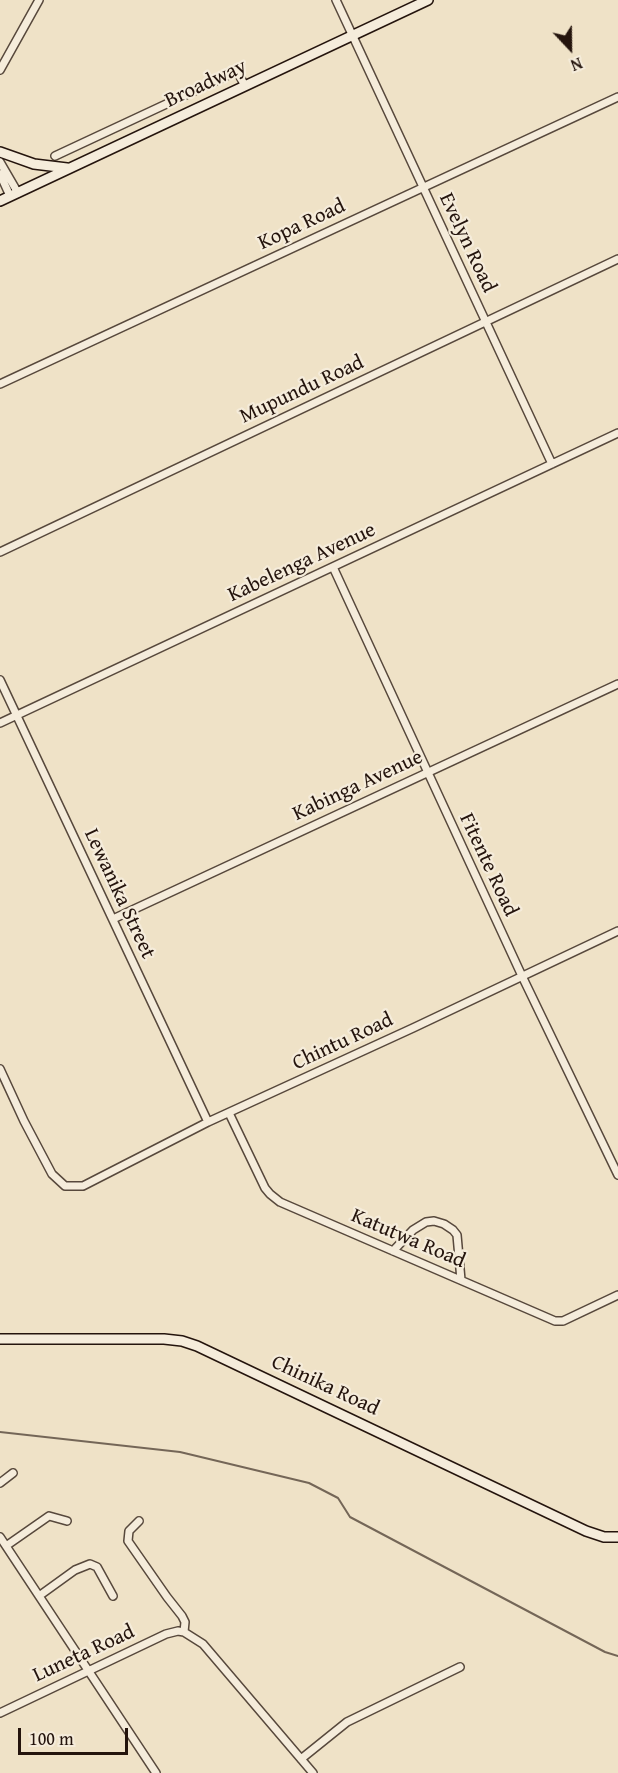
<!DOCTYPE html>
<style>
body{margin:0}
#map{position:relative;width:618px;height:1773px;overflow:hidden;background:#efe2c7;font-family:"Gentium Book Plus",serif}
canvas{display:block}
.north{position:absolute;left:540px;top:18px;width:60px;height:60px;-webkit-text-stroke:4px #f5ecdb;paint-order:stroke;rotate:158deg;font-size:16px;font-weight:700;line-height:24px;text-align:center;color:#24140d}
.north::after{content:'';display:block;margin:auto;width:21px;height:27px;background:#24140d;clip-path:polygon(50% 0,100% 100%,50% 72%,0 100%)}
.scale{position:absolute;left:18px;top:1728px;width:110px;height:27px;box-sizing:border-box;border:3px solid #24140d;border-top:0;padding-left:8px;font-size:18px;line-height:21px;white-space:nowrap;color:#24140d;-webkit-text-stroke:4px #f5ecdb;paint-order:stroke}
</style>
<div id="map">
<canvas width="618" height="1773"></canvas>
<div class="north">N</div>
<div class="scale">100 m</div>
</div>
<script>
const ctx = document.querySelector('canvas').getContext('2d');
ctx.lineJoin = 'round';
const poly = rows => new Path2D(rows.map(r => 'M' + r).join(''));
function strokePath(path, color, width, dash) { ctx.strokeStyle = color; ctx.lineWidth = width; ctx.lineCap = dash ? 'butt' : 'round'; ctx.setLineDash(dash || []); ctx.stroke(path); }
function label(font, color, halo, rows, align = 'center') {
  ctx.font = font + ' "Gentium Book Plus",serif'; ctx.lineWidth = 4.5; ctx.setLineDash([]); ctx.textBaseline = 'middle'; ctx.strokeStyle = halo; ctx.fillStyle = color; for (const [text, x, y, turn = 0] of rows) {
    ctx.save(); ctx.translate(x, y); ctx.rotate((+turn || 0) * Math.PI / 180); ctx.textAlign = isNaN(turn) ? turn : align; if (halo) ctx.strokeText(text, 0, 0); ctx.fillText(text, 0, 0); ctx.restore();
  }
}
strokePath(poly([
 [0,1432,180,1452,309,1483,338,1498,350,1517,605,1652,618,1656]
]), '#746657', 2);
const minor = poly([
 [336,0,552,464],
 [0,70,39,0],
 [55,156,237,71,245,86],
 [0,162,18,193],
 [0,174,10,196],
 [0,384,618,97],
 [0,552,618,259],
 [333,567,522,976,618,1175],
 [0,680,208,1122],
 [0,723,618,433],
 [113,919,618,684],
 [0,1069,24,1121,52,1174,65,1186,83,1186,208,1122,413,1028,618,931],
 [229,1113,265,1188,270,1194,280,1202,555,1321,563,1321,618,1295],
 [393,1251,413,1230,426,1222,434,1221,444,1224,453,1230,457,1235,461,1280],
 [0,1483,13,1473],
 [139,1521,129,1531,128,1541,167,1597,182,1616,185,1622,184,1632],
 [0,1537,156,1773],
 [6,1546,49,1516,67,1521],
 [39,1596,75,1570,90,1564,97,1567,113,1596],
 [0,1713,166,1634,178,1631,184,1632,203,1644,313,1773],
 [301,1759,347,1722,460,1667]
]);
const secondary = poly([
 [0,152,34,164,67,168],
 [0,201,428,0],
 [0,1339,164,1339,182,1341,197,1346,586,1531,604,1537,618,1537]
]);
strokePath(minor, '#57483c', 10);
strokePath(secondary, '#24140d', 12);
strokePath(minor, '#f5ecdb', 7);
strokePath(secondary, '#f5ecdb', 9);
label('21px', '#24140d', '#f5ecdb', [
 ["Broadway",206,84,-25],
 ["Kopa Road",302,225,-25],
 ["Evelyn Road",467,243,65],
 ["Mupundu Road",302,390,-25],
 ["Kabelenga Avenue",302,563,-25],
 ["Kabinga Avenue",358,786,-25],
 ["Fitente Road",488,865,65],
 ["Lewanika Street",119,894,65],
 ["Chintu Road",343,1042,-25],
 ["Katutwa Road",408,1239,23],
 ["Chinika Road",325,1386,25],
 ["Luneta Road",84,1654,-25]
]);
</script>
